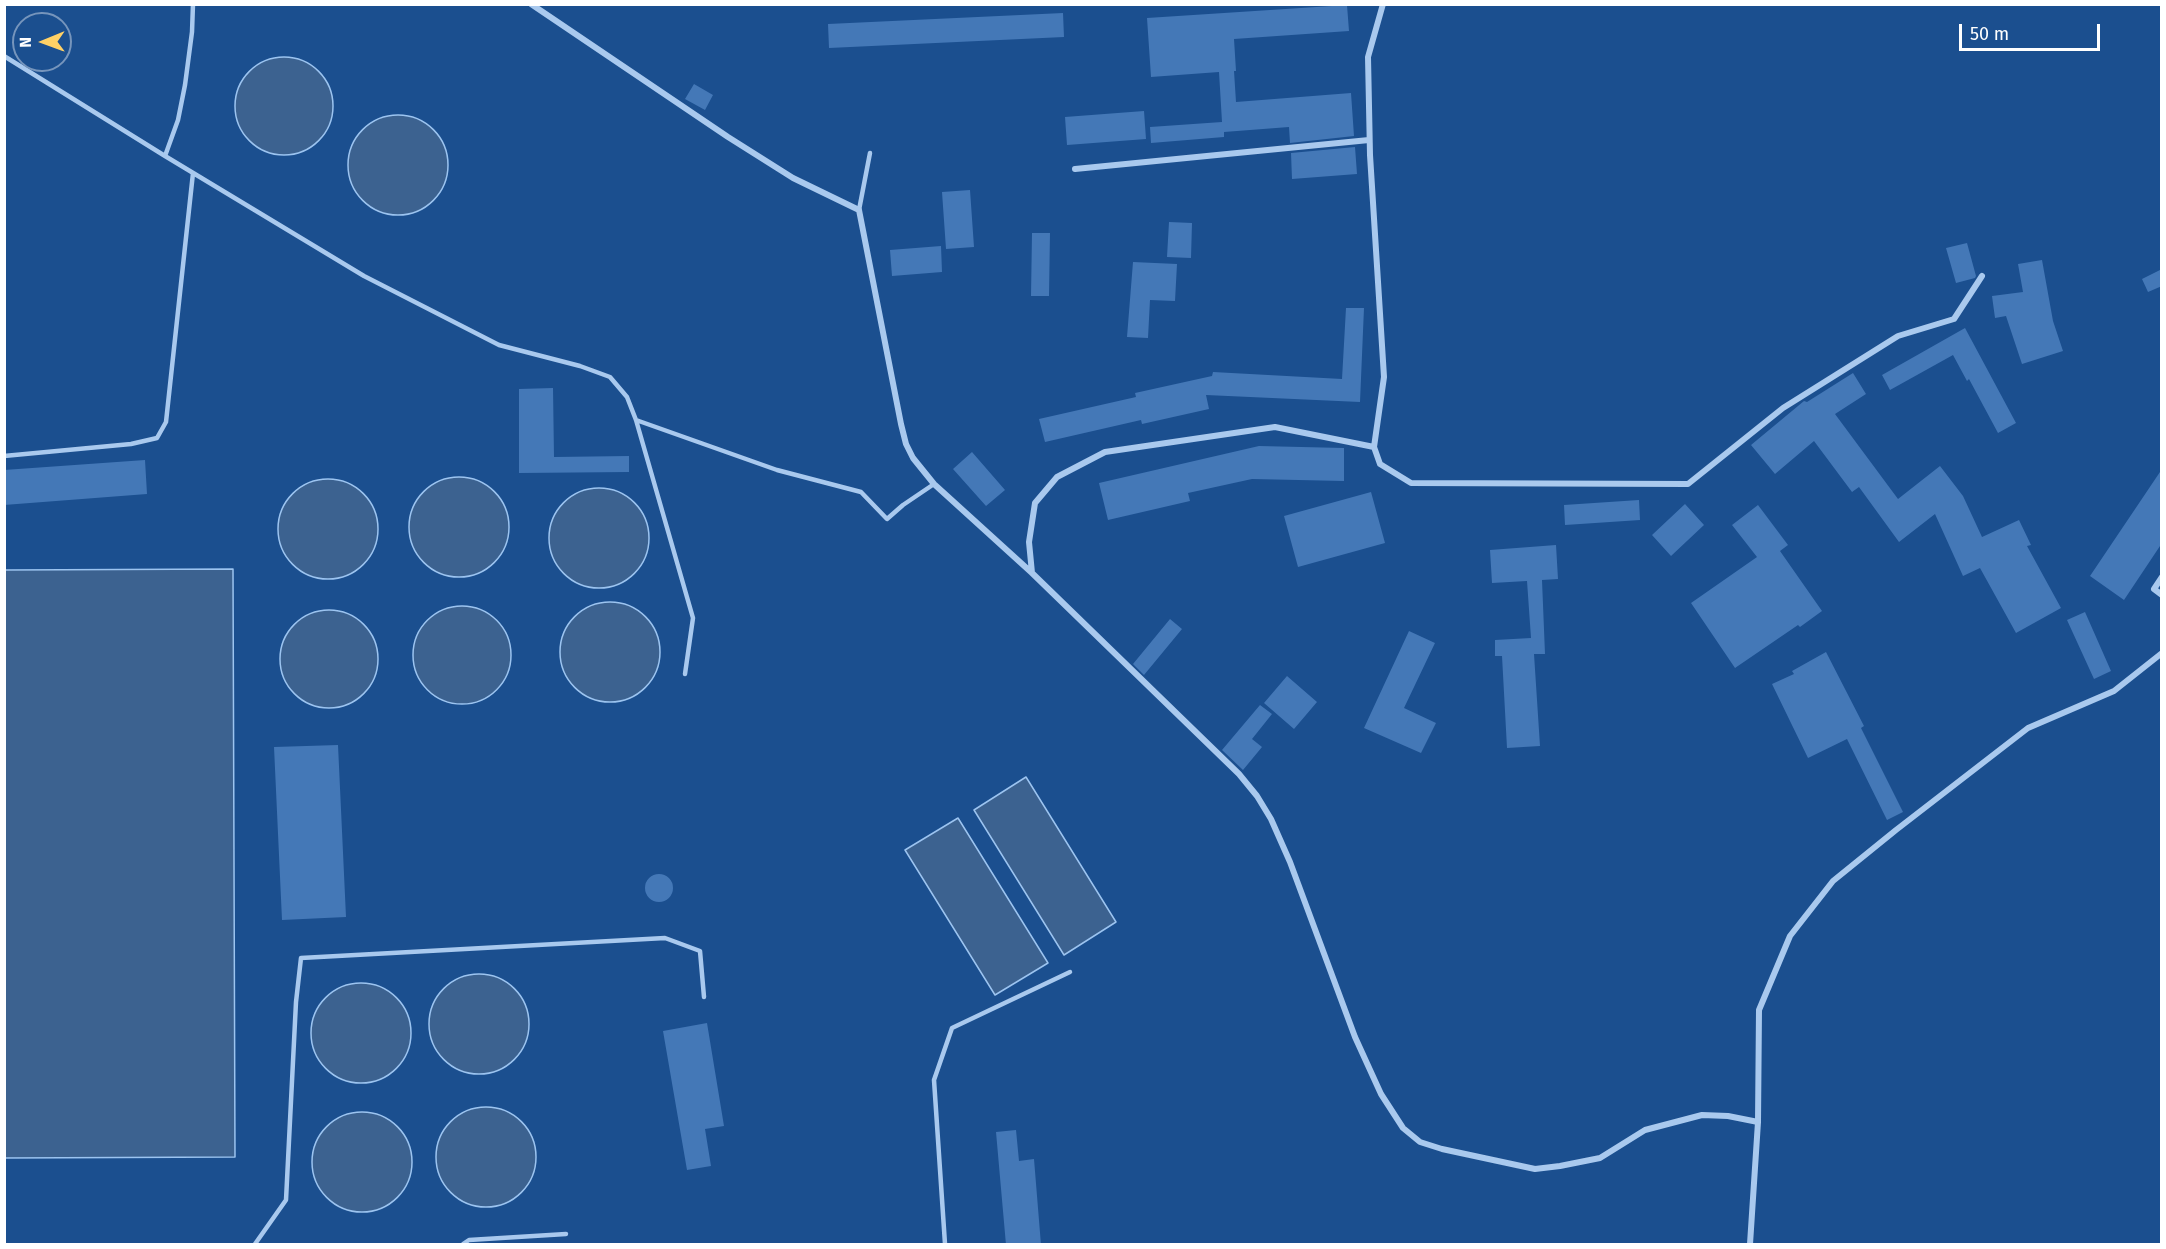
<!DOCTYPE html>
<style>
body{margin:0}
#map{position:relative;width:2166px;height:1249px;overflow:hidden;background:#1b4f8f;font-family:"Fira Sans",sans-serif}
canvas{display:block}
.frame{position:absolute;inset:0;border:6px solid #fff;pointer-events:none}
.north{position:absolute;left:12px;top:12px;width:60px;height:60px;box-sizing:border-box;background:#1b4f8f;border:2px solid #7695bc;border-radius:50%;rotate:269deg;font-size:16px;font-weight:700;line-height:24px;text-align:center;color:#fff}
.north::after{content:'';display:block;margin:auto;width:21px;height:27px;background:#ffd166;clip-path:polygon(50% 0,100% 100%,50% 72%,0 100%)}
.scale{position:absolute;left:1959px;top:24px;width:141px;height:27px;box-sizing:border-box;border:3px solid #fff;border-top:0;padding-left:8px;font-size:18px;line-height:21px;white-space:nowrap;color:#fff;-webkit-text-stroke:4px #1b4f8f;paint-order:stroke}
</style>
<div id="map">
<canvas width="2166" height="1249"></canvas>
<div class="frame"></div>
<div class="north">N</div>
<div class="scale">50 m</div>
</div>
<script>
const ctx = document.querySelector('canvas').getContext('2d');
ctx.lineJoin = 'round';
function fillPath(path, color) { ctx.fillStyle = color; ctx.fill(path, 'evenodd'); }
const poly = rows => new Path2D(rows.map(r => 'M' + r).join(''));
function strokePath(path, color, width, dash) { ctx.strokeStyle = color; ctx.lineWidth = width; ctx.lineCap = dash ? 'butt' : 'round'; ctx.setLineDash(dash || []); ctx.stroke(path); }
const water = poly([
 '235 106a49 49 0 1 1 98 0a49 49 0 1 1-98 0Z',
 '348 165a50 50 0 1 1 100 0a50 50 0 1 1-100 0Z',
 '409 527a50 50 0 1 1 100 0a50 50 0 1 1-100 0Z',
 '278 529a50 50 0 1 1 100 0a50 50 0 1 1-100 0Z',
 '549 538a50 50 0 1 1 100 0a50 50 0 1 1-100 0Z',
 [233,569,235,1157,5,1158,5,570,233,569],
 '560 652a50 50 0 1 1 100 0a50 50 0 1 1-100 0Z',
 '413 655a49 49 0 1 1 98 0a49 49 0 1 1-98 0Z',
 '280 659a49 49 0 1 1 98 0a49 49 0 1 1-98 0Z',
 [1026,777,1116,922,1064,955,974,810,1026,777],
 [958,818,1048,963,995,995,905,850,958,818],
 '429 1024a50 50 0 1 1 100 0a50 50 0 1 1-100 0Z',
 '311 1033a50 50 0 1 1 100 0a50 50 0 1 1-100 0Z',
 '436 1157a50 50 0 1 1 100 0a50 50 0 1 1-100 0Z',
 '312 1162a50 50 0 1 1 100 0a50 50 0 1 1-100 0Z'
]);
fillPath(water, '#3c6290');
strokePath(water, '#9cc4f0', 1.5);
fillPath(poly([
 [1347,5,1349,31,1234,39,1236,71,1234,71,1236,102,1351,93,1354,136,1290,143,1289,127,1224,132,1224,137,1151,143,1150,127,1222,122,1219,72,1151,77,1147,18],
 [1063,13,1064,37,829,48,828,24],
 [694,84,713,95,705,110,685,99],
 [1144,111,1146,139,1067,145,1065,117],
 [1355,147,1357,174,1292,179,1291,153],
 [970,190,974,247,946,249,942,192],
 [1169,222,1192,223,1191,258,1167,257],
 [1032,233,1050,233,1049,296,1031,296],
 [1967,243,1976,276,1975,278,1956,283,1946,248],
 [941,246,942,272,892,276,890,250],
 [2042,260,2053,321,2063,351,2022,364,2006,316,1995,318,1992,296,2023,292,2018,264],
 [1133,262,1177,264,1175,301,1150,300,1148,338,1127,337],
 [2162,269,2162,286,2148,292,2142,279],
 [1346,308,1364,308,1360,402,1206,395,1209,409,1142,424,1141,420,1045,442,1039,419,1136,397,1135,393,1212,376,1213,372,1342,379],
 [1965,328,2016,423,1998,433,1969,379,1967,381,1953,355,1890,390,1882,375],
 [1853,373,1866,394,1835,414,1898,499,1940,466,1963,496,1982,537,2019,520,2031,545,2027,546,2061,608,2016,633,1980,568,1963,576,1935,514,1899,542,1859,487,1852,492,1814,441,1775,474,1751,445,1804,401,1807,402],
 [553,388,554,457,629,456,629,472,519,473,519,389],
 [1259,446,1344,448,1344,481,1252,479,1188,493,1190,501,1108,520,1099,483],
 [972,452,1005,490,986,506,953,469],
 [145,460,147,494,4,505,4,470],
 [2162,469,2162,543,2124,600,2090,576],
 [1371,492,1385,543,1298,567,1284,516],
 [1639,500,1640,520,1565,525,1564,505],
 [1685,504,1704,525,1671,556,1652,535],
 [1758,505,1788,545,1780,551,1822,611,1800,627,1798,625,1735,668,1691,603,1757,557,1732,525],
 [1556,545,1558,579,1542,580,1545,654,1534,654,1540,746,1507,748,1502,656,1495,656,1495,640,1531,638,1527,581,1492,583,1490,550],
 [2085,612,2111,671,2094,679,2067,620],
 [1170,619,1182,629,1144,675,1133,664],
 [1409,631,1435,643,1404,708,1436,723,1421,753,1364,728],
 [1826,652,1864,726,1861,728,1903,812,1887,820,1847,739,1808,758,1772,684,1794,674,1792,671],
 [1287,676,1317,702,1294,729,1264,703],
 [1260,705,1272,714,1252,739,1262,747,1243,770,1222,750],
 [338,745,346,917,282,920,274,747],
 '645 888a14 14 0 1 1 28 0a14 14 0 1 1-28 0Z',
 [707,1023,724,1126,705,1129,711,1166,687,1170,663,1031],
 [1016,1130,1019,1161,1034,1159,1041,1245,1006,1245,996,1132]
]), '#4478b7');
strokePath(poly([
 [4,56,165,156,364,276,499,345,580,366,610,377,627,397,636,420,693,618,685,674],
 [165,156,178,120,185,85,192,32,193,4],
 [859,210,870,153],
 [636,420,777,470,861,492,887,519,903,505,934,484],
 [4,456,131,444,157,438,166,422,193,173],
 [255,1244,286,1200,296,1002,301,958,665,938,700,951,704,997],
 [463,1244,469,1240,566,1234],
 [945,1244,934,1080,952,1028,1070,972]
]), '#a9c9ee', 4.5);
strokePath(poly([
 [531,4,728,137,793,178,859,210,901,424,906,444,913,458,934,484,1032,573,1239,774,1257,796,1271,819,1290,862,1355,1037,1381,1094,1403,1128,1420,1142,1442,1149,1535,1169,1560,1166,1600,1158,1645,1130,1702,1115,1728,1116,1758,1122],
 [1383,4,1368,57,1370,155,1384,377,1374,447,1380,464,1411,483,1688,484,1783,408,1898,336,1954,319,1982,276],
 [1075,169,1369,140],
 [1032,573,1029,542,1035,503,1057,477,1105,452,1275,427,1374,447],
 [2162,577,2154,589,2162,595],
 [1750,1244,1758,1122,1759,1010,1790,936,1833,881,1896,830,2028,728,2114,691,2162,653]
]), '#a9c9ee', 6);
</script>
